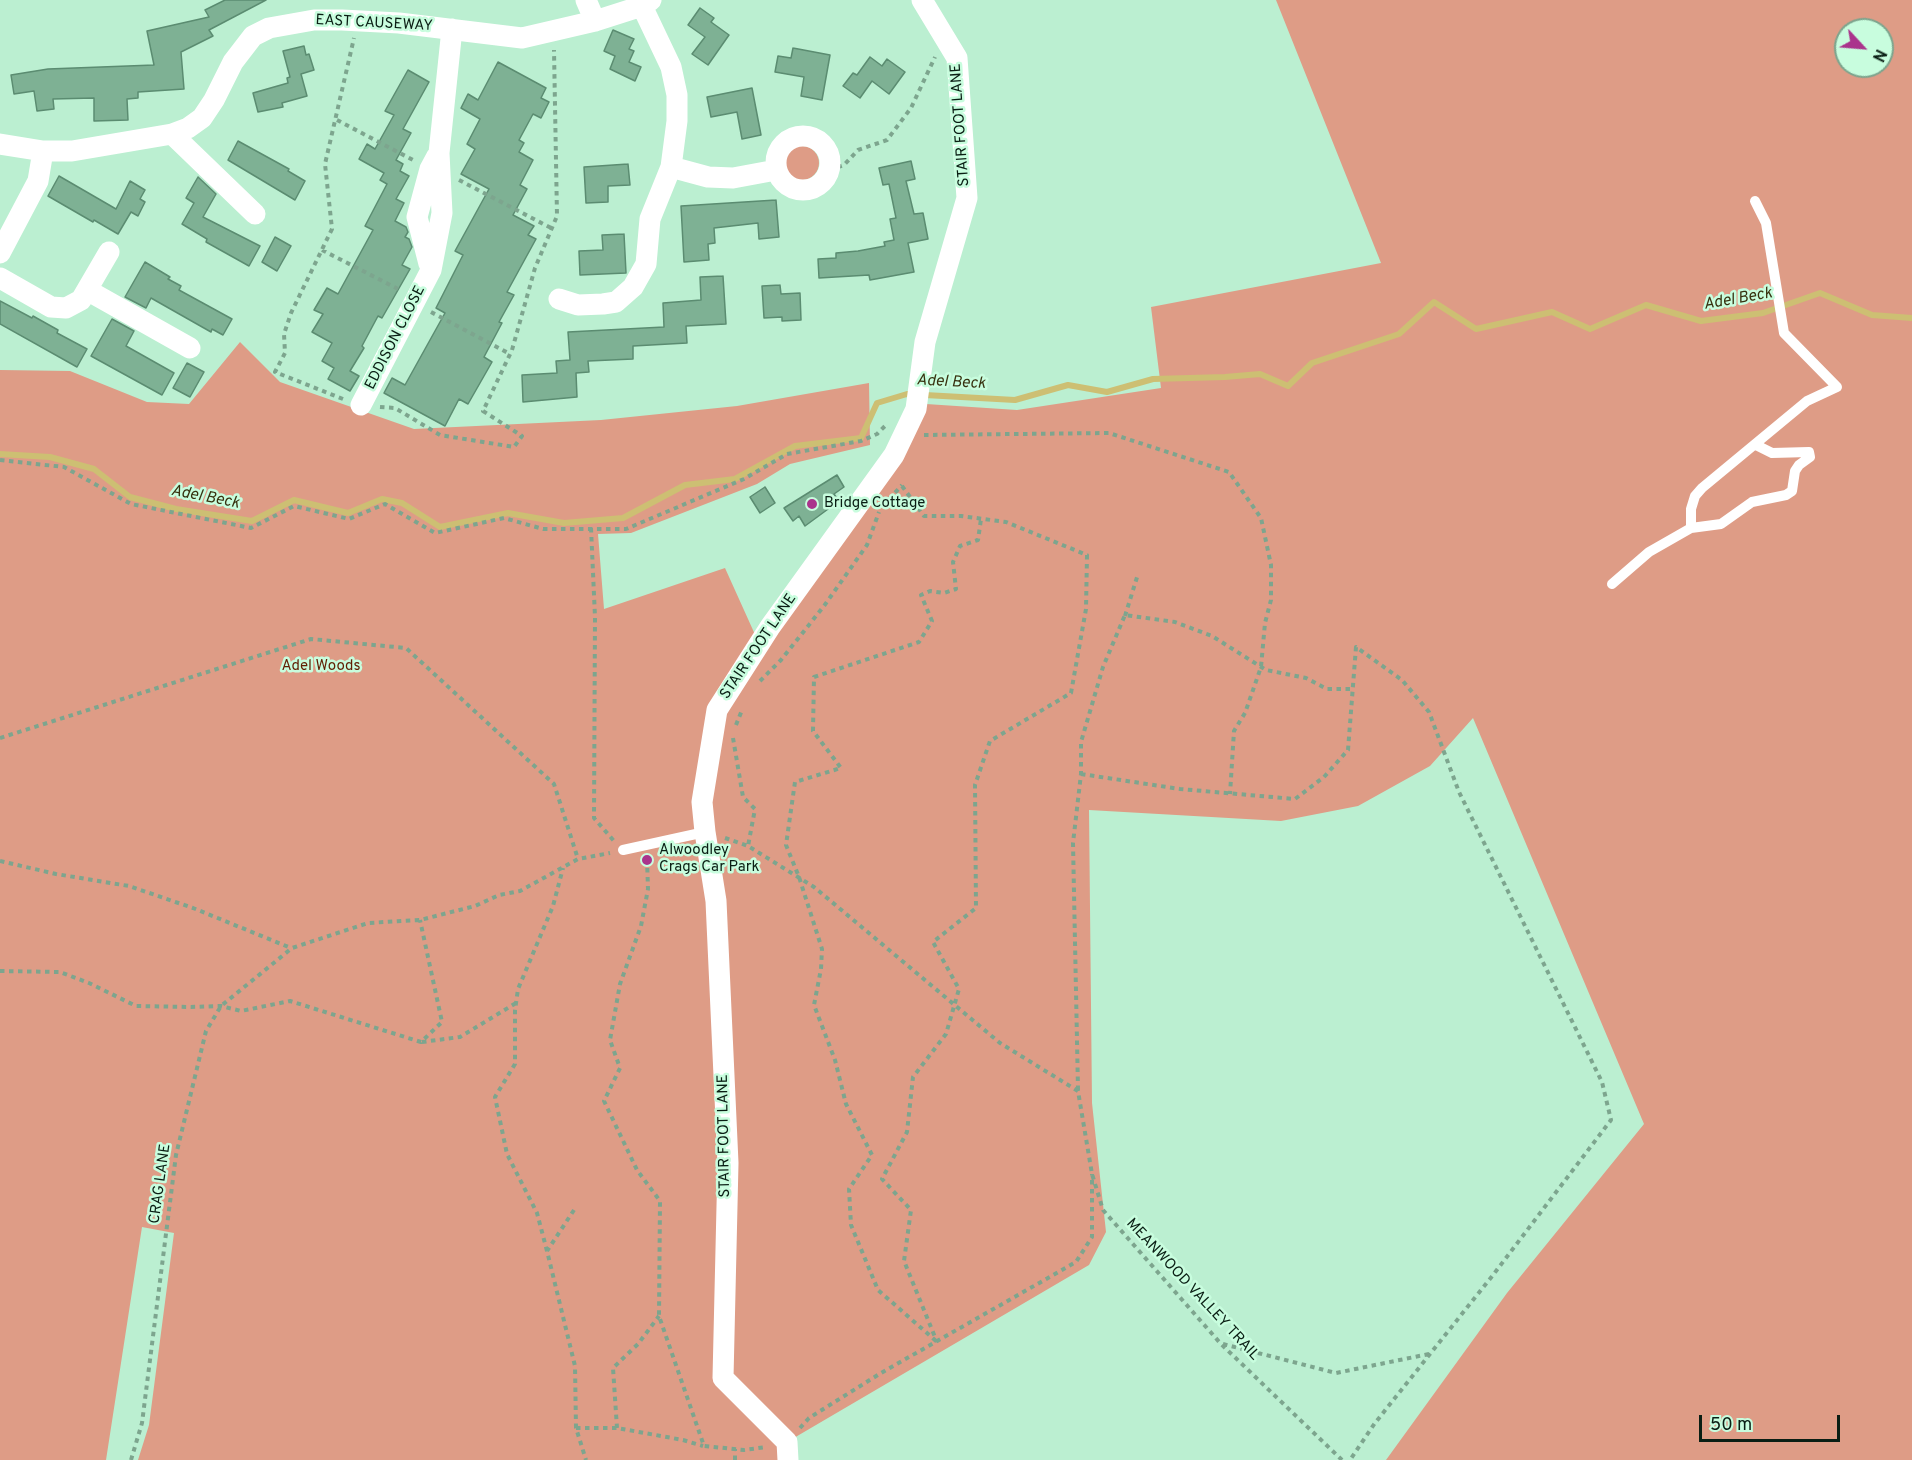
<!DOCTYPE html>
<style>
body{margin:0}
#map{position:relative;width:1912px;height:1460px;overflow:hidden;background:#bbefd1;font-family:Overpass,sans-serif}
canvas{display:block}
.north{position:absolute;left:1834px;top:18px;width:60px;height:60px;box-sizing:border-box;background:#c8fdde;border:2px solid #7ca48d;border-radius:50%;rotate:116deg;font-size:16px;font-weight:700;line-height:24px;text-align:center;color:#0a1e14}
.north::after{content:'';display:block;margin:auto;width:21px;height:27px;background:#aa348c;clip-path:polygon(50% 0,100% 100%,50% 72%,0 100%)}
.scale{position:absolute;left:1699px;top:1415px;width:141px;height:27px;box-sizing:border-box;border:3px solid #0a1e14;border-top:0;padding-left:8px;font-size:18px;line-height:21px;white-space:nowrap;color:#0a1e14;-webkit-text-stroke:4px #c8fdde;paint-order:stroke}
</style>
<div id="map">
<canvas width="1912" height="1460"></canvas>
<div class="north">N</div>
<div class="scale">50 m</div>
</div>
<script>
const ctx = document.querySelector('canvas').getContext('2d');
ctx.lineJoin = 'round';
function fillPath(path, color) { ctx.fillStyle = color; ctx.fill(path, 'evenodd'); }
const poly = rows => new Path2D(rows.map(r => 'M' + r).join(''));
function strokePath(path, color, width, dash) { ctx.strokeStyle = color; ctx.lineWidth = width; ctx.lineCap = dash ? 'butt' : 'round'; ctx.setLineDash(dash || []); ctx.stroke(path); }
function label(font, color, halo, rows, align = 'center') {
  ctx.font = font + ' Overpass,sans-serif'; ctx.lineWidth = 5; ctx.setLineDash([]); ctx.textBaseline = 'middle'; ctx.strokeStyle = halo; ctx.fillStyle = color; for (const [text, x, y, turn = 0] of rows) {
    ctx.save(); ctx.translate(x, y); ctx.rotate((+turn || 0) * Math.PI / 180); ctx.textAlign = isNaN(turn) ? turn : align; if (halo) ctx.strokeText(text, 0, 0); ctx.fillText(text, 0, 0); ctx.restore();
  }
}
fillPath(poly([
 [1276,0,1912,0,1912,1460,1386,1460,1507,1293,1644,1124,1473,718,1430,766,1358,806,1281,821,1089,810,1092,1103,1106,1232,1089,1265,787,1442,788,1460,138,1460,149,1425,174,1233,142,1227,106,1460,0,1460,0,370,70,371,147,402,189,404,240,342,280,382,414,429,601,420,737,406,869,383,870,445,790,464,757,484,631,533,598,534,604,609,725,568,762,650,926,404,1017,410,1161,388,1151,307,1381,263],
 [1846,30,1882,30,1882,66,1846,66],
 '785 163a17 17 0 1 1 34 0a17 17 0 1 1-34 0Z'
]), '#de9c86');
strokePath(poly([
 [0,454,50,457,94,469,130,497,176,509,252,521,294,500,348,513,382,499,402,503,440,527,508,513,564,523,623,518,685,485,735,479,795,446,861,438,877,403,907,394,1015,400,1068,385,1107,392,1153,379,1225,377,1260,374,1288,386,1312,363,1399,334,1434,302,1476,329,1552,312,1590,329,1646,305,1701,321,1763,313,1820,293,1872,315,1912,318]
]), '#cdbf73', 6);
const building = poly([
 [225,0,266,0,209,30,213,36,181,52,184,89,138,92,138,98,127,99,128,120,94,121,94,98,53,99,54,109,37,111,34,91,14,94,11,75,48,69,154,65,147,31,209,17,205,10,225,0],
 [700,8,714,18,711,22,729,35,708,65,692,54,705,37,688,25,700,8],
 [613,30,634,39,629,49,634,51,629,62,641,67,635,81,610,69,615,56,604,51,613,30],
 [304,46,306,55,309,54,314,70,301,74,307,96,282,103,283,107,258,112,253,93,288,83,287,78,290,77,283,51,304,46],
 [793,48,830,55,822,100,801,96,804,77,775,72,778,56,791,58,793,48],
 [870,57,882,66,887,59,905,72,889,94,872,81,860,98,843,86,853,73,857,75,870,57],
 [498,62,546,88,541,98,549,102,541,118,533,114,519,140,524,143,519,152,533,160,520,185,527,189,513,215,534,226,528,235,536,239,507,292,514,295,499,322,502,323,484,357,492,362,468,404,459,399,445,426,384,393,392,378,405,385,445,313,436,308,463,255,455,251,489,189,461,174,475,149,467,144,480,119,461,108,468,94,478,100,498,62],
 [408,70,429,82,403,129,411,133,396,160,403,164,400,171,409,176,396,199,404,203,395,221,406,227,408,232,405,237,409,239,412,247,402,265,410,269,382,318,378,316,362,346,364,348,350,371,359,376,350,391,328,379,334,368,322,361,332,343,312,332,323,314,314,310,327,288,338,294,373,230,365,226,387,184,380,180,384,173,359,159,367,144,375,149,394,115,385,111,408,70],
 [752,88,761,135,742,139,737,112,711,117,707,97,752,88],
 [238,141,289,169,288,171,305,181,295,200,228,160,238,141],
 [911,161,915,179,906,181,914,214,923,213,928,239,908,243,914,272,870,280,869,275,819,278,818,259,836,258,836,253,858,251,885,246,884,242,894,240,890,219,896,218,889,184,883,185,879,168,911,161],
 [628,164,630,185,608,186,608,202,586,203,584,167,628,164],
 [59,176,116,209,130,181,145,190,140,199,145,202,138,216,131,212,118,234,94,220,93,222,48,196,59,176],
 [198,177,216,194,203,217,260,246,249,266,206,242,207,239,182,224,194,203,186,198,198,177],
 [776,200,779,237,759,239,758,223,714,228,715,243,708,244,709,260,684,262,681,206,776,200],
 [624,234,626,273,580,275,579,251,603,250,602,235,624,234],
 [275,237,291,246,277,271,262,262,275,237],
 [145,262,170,277,168,279,181,286,179,290,232,319,223,335,212,329,211,332,151,298,146,308,125,297,145,262],
 [723,276,726,324,686,326,687,343,633,346,633,359,588,361,589,372,576,373,577,397,523,402,522,375,557,373,556,361,570,360,568,332,664,327,663,303,701,300,700,277,723,276],
 [780,285,781,294,800,293,801,320,782,321,782,317,764,318,762,286,780,285],
 [0,301,32,318,33,316,58,330,57,333,87,349,77,367,0,324,0,301],
 [112,319,134,331,126,346,174,373,162,395,91,356,112,319],
 [187,363,204,372,190,397,173,388,187,363],
 [837,475,844,487,834,494,839,501,805,526,799,516,793,521,784,508,837,475],
 [765,487,775,503,760,513,750,497,765,487]
]);
fillPath(building, '#7eb194');
strokePath(building, '#5b8c71', 1.5);
strokePath(poly([
 [337,120,413,160],
 [829,170,844,165,858,150,887,140,911,108,935,57],
 [459,180,553,229],
 [322,250,400,290],
 [431,312,510,354],
 [343,399,275,372,285,353,284,334,291,313,332,229,325,164,354,38],
 [380,407,395,408,440,435,514,447,522,436,483,411,512,350,535,268,557,216,554,50],
 [924,435,1109,433,1229,472,1261,518,1271,565,1271,600,1265,623,1261,667,1245,713,1234,731,1230,794],
 [0,460,64,467,131,504,251,528,294,506,349,519,385,504,435,533,504,518,543,529,626,529,744,479,787,454,861,441,877,434,885,426],
 [902,486,924,516,961,516,1006,522,1087,555,1086,609,1071,693,990,741,975,785,976,908,933,942,959,989,946,1034,913,1077,907,1132,882,1179,911,1210,904,1261,937,1342],
 [883,506,902,485],
 [591,528,595,617,594,818,614,841],
 [1125,616,1138,574],
 [760,681,781,660,824,606,867,545,879,512],
 [736,725,742,710],
 [0,738,311,639,406,648,554,784,578,859],
 [733,738,743,797,755,809,748,846],
 [1081,774,1180,789,1295,799,1324,777,1348,750,1356,647,1402,680,1429,712,1459,792,1602,1082,1611,1120,1493,1275,1375,1423,1350,1460],
 [725,838,748,846,814,887,1000,1043,1078,1091,1092,1174,1103,1210,1221,1344,1342,1460],
 [647,859,648,889,641,926,620,984,610,1040,620,1068,604,1101,637,1170,660,1201,659,1316,704,1446,744,1450,766,1447],
 [0,861,56,874,129,886,193,908,291,948],
 [0,971,60,972,89,983,136,1006,191,1007,221,1006,241,1011,290,1001,421,1042,442,1022,420,920],
 [422,1042,460,1037,516,1003],
 [1078,1090,1073,843,1081,774,1081,742,1103,667,1125,615,1175,622,1212,636,1266,670,1306,678,1327,689,1353,689],
 [574,1210,547,1251,575,1366,576,1428,586,1460],
 [547,1251,537,1213,507,1154,495,1097,515,1064,515,1010,518,989,553,906,563,868],
 [936,1341,878,1290,851,1225,849,1189,872,1155,846,1104,835,1060,814,1005,821,969,822,949,799,877,786,845,795,782,841,768,813,731,814,677,919,642,932,621,921,595,930,591,944,593,956,589,953,562,960,546,978,540,981,519],
 [1223,1344,1336,1373,1429,1354],
 [576,1428,617,1428,683,1440,703,1446],
 [617,1428,613,1368,638,1344,659,1316],
 [800,1428,809,1418,881,1373,1076,1262,1092,1237,1092,1174],
 [131,1460,142,1423,176,1155,206,1031,221,1006,292,948,368,923,420,920,475,906,499,895,520,891,578,859,610,853],
 [735,1460,735,1449]
]), '#7da58e', 4, [4.5, 4.5]);
strokePath(poly([
 [1691,528,1721,524,1752,502,1786,495,1792,491,1795,471,1799,465,1810,457,1809,452,1772,453,1756,445],
 [1612,584,1649,552,1691,528,1691,509,1695,496,1702,488,1807,401,1837,387,1784,333,1766,223,1755,201],
 [623,850,705,832]
]), '#fff', 10);
strokePath(poly([
 [586,0,595,21],
 [642,6,671,67,677,95,677,121,671,167,708,177,733,178,776,170],
 [172,134,255,214],
 '776 163a27 27 0 1 1 54 0a27 27 0 1 1-54 0Z',
 [0,144,43,151,72,151,172,134,188,128,202,118,214,100,233,62,253,36,269,28,314,20,342,20,399,23,522,38,595,21,642,6,651,0],
 [0,253,38,181,43,151],
 [429,264,417,217,430,169,437,156],
 [0,278,51,307,66,308,81,300,109,252],
 [87,290,190,348],
 [559,299,578,305,603,304,616,302,633,287,646,264,650,219,671,167],
 [361,405,431,270,442,213,439,153,452,29],
 [788,1460,787,1442,723,1378,728,1163,716,901,705,832,702,802,717,710,770,627,894,455,916,409,925,342,967,198,957,58,922,0]
]), '#fff', 21);
for (const [x, y, r, color] of [
 [812,504,6,"#aa348c"],
 [647,860,6,"#aa348c"]
]) { const dot = new Path2D(); dot.arc(x, y, r, 0, 2 * Math.PI); ctx.fillStyle = color; ctx.fill(dot); strokePath(dot, '#c8fdde', 2); }
label('15px', '#0a1e14', '#c8fdde', [
 ["EAST CAUSEWAY",374,24,3],
 ["STAIR FOOT LANE",961,125,-94],
 ["EDDISON CLOSE",396,338,-63],
 ["STAIR FOOT LANE",759,647,-56],
 ["STAIR FOOT LANE",725,1136,-91],
 ["CRAG LANE",161,1184,-82],
 ["MEANWOOD VALLEY TRAIL",1192,1290,47]
]);
label('15px', '#0a1e14', '#c8fdde', [
 ["Bridge Cottage",824,504],
 ["Alwoodley",659,851],
 ["Crags Car Park",659,868]
], 'left');
label('15px', '#611e03', '#c8fdde', [
 ["Adel Woods",321,667]
]);
label('italic 16px', '#383210', '#c8fdde', [
 ["Adel Beck",1738,300,-10],
 ["Adel Beck",951,383,3],
 ["Adel Beck",205,498,11]
]);
</script>
